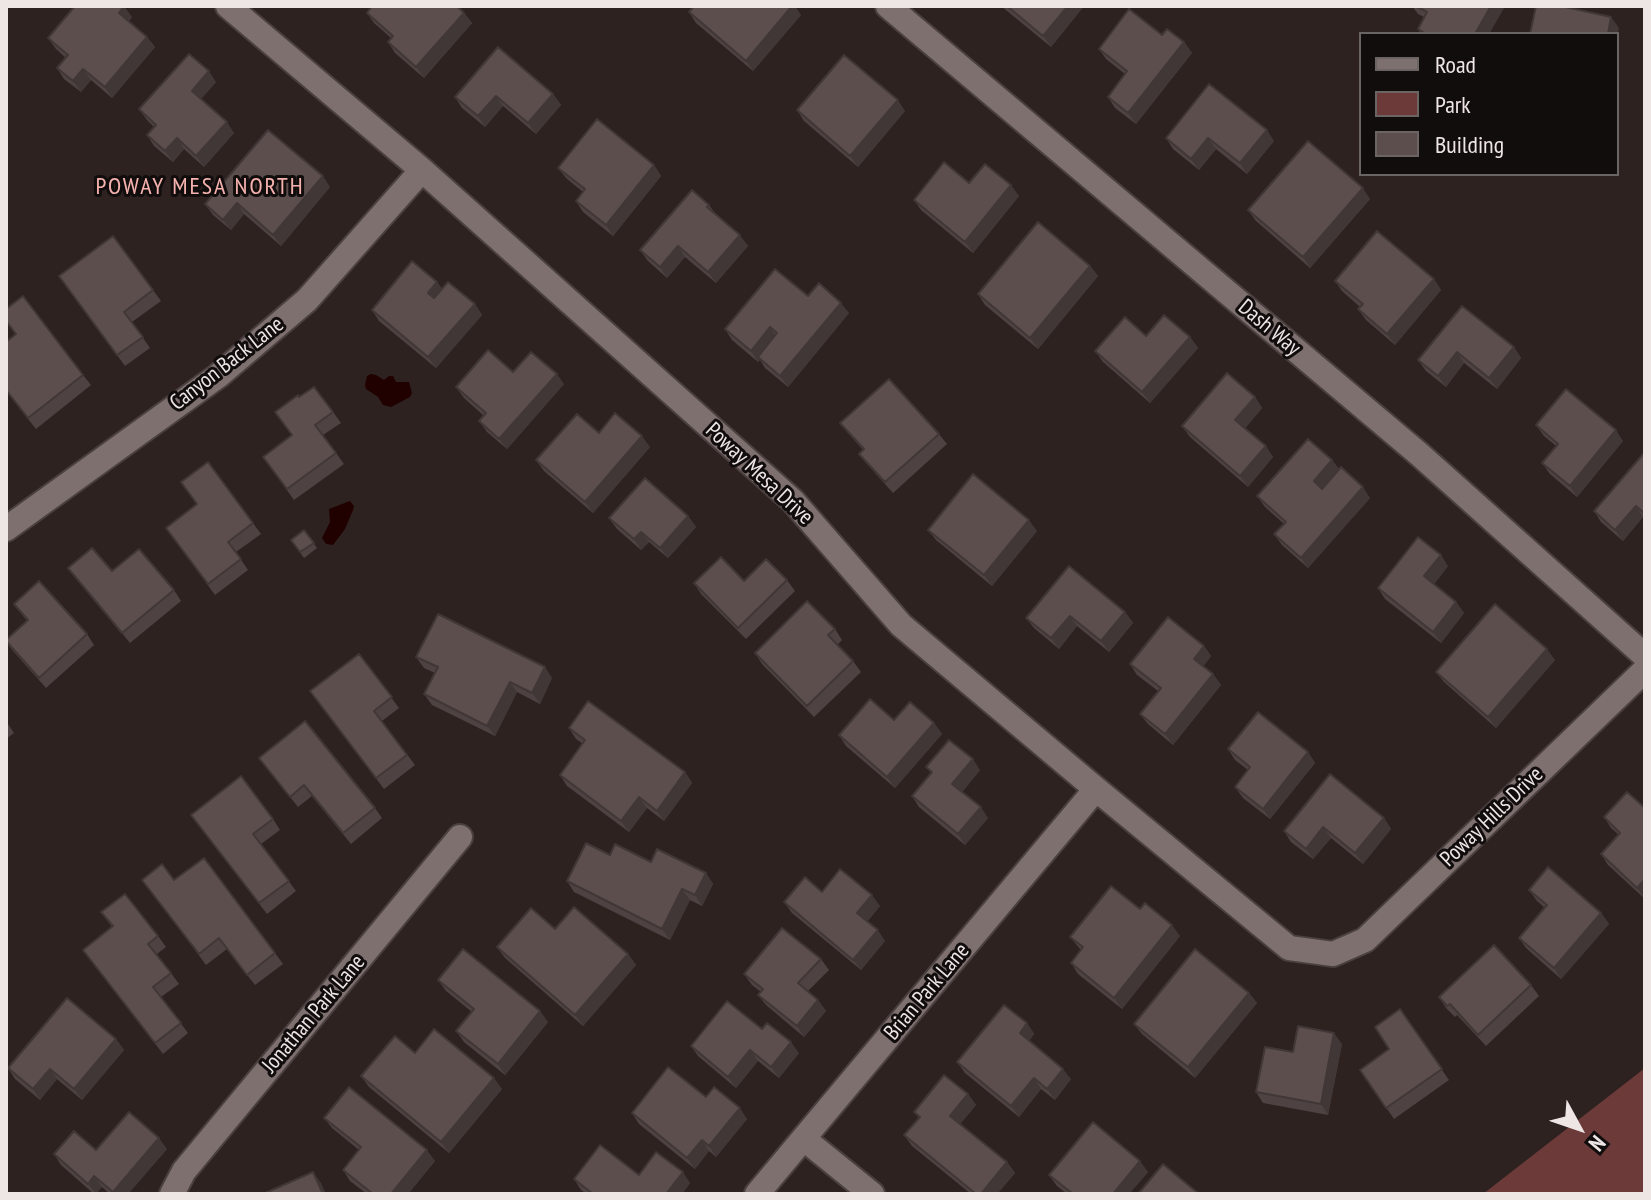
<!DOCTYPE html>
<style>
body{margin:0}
#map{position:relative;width:1651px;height:1200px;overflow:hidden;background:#2e2221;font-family:"PT Sans Narrow",sans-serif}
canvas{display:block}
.frame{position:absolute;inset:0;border:8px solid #eee6e5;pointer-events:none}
.legend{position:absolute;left:1359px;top:32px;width:260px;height:144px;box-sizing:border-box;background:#120d0d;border:2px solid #6a6463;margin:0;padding:10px 14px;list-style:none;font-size:24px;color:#eee6e5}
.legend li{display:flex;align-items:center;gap:16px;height:40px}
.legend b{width:40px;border:2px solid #6a6463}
.north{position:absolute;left:1539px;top:1088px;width:80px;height:80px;-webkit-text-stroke:6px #120d0d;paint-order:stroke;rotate:130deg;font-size:22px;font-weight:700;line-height:32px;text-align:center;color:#eee6e5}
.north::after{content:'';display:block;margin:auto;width:28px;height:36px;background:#eee6e5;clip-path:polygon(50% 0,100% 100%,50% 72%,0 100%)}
</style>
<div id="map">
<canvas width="1651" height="1200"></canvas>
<div class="frame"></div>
<ul class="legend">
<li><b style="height:10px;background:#7e706f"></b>Road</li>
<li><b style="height:22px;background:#6c3b39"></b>Park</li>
<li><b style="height:22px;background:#5b4e4d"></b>Building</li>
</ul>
<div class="north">N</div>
</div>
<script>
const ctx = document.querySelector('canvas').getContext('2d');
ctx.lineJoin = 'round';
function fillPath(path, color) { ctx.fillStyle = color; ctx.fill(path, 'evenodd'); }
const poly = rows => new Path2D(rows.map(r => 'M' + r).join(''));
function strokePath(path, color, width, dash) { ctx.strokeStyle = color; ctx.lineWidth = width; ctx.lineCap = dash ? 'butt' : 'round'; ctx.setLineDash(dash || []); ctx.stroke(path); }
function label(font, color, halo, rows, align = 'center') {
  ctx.font = font + ' "PT Sans Narrow",sans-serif'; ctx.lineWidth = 6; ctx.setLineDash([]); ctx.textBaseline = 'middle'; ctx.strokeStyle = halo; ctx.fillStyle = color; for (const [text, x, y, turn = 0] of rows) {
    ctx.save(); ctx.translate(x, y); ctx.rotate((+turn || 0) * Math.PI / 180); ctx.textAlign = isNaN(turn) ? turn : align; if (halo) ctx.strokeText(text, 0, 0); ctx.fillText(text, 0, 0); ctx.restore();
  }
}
fillPath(poly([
 [1645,1068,1645,1194,1483,1194]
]), '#6c3b39');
fillPath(poly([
 [371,374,376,375,384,380,389,376,393,376,396,382,409,382,412,393,410,397,391,407,383,405,378,397,366,389,365,385,367,376],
 [350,501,354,506,353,510,345,529,333,545,326,544,322,538,330,522,329,509]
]), '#210000');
const street = poly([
 [228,6,422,170,793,501,901,625,1096,789,1289,948,1333,954,1365,940,1645,670],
 [888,6,1419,454,1645,656],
 [6,529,218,376,307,300,422,170],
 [804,1139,872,1194],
 [172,1194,184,1171,460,837],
 [757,1194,1096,789]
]);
strokePath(street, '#4a403f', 28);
strokePath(street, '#7e706f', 24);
fillPath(poly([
 [1001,6,1084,6,1051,47],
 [1412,6,1505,6,1489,34,1421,34,1418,29,1424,17,1418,14],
 [689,12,801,15,753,71,696,23],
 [367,13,464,13,472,23,424,78,395,53,388,42,391,38,374,23],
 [132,17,129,21,147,37,155,47,112,98,91,80,81,92,64,79,57,68,66,58,56,49,48,38],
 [1162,35,1184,42,1192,53,1136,124,1115,108,1108,97,1125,74,1106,59,1099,49],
 [216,82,201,99,234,133,204,167,184,149,173,162,154,146,147,135,154,127,147,120,139,109],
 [553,94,561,105,536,134,503,106,485,127,462,108,455,97],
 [797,110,905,111,858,167,804,121],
 [1166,138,1274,141,1247,174,1216,149,1199,170,1173,149],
 [654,165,661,176,613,236,583,212,576,201,583,192,566,178,558,168],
 [969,183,1019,196,973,253,921,210,914,200],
 [330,187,281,246,244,214,231,230,213,215,205,204],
 [1370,199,1310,268,1256,221,1248,210],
 [709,205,714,212,748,246,716,283,685,257,667,278,648,261,640,250],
 [113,236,161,301,132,322,150,348,125,366,59,276],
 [1090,266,1098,276,1038,349,985,305,978,294],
 [1434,279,1441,290,1395,345,1366,320,1358,309,1360,307,1342,291,1335,281],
 [437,282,442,289,475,304,482,315,436,368,379,321,372,310],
 [808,296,849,313,788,387,765,368,760,360,758,362,732,340,725,329],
 [1462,306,1514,347,1521,358,1497,389,1464,363,1446,387,1426,371,1418,360],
 [6,322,83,375,91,385,36,429,6,391,6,342,16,335],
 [1146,336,1190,337,1198,348,1150,403,1103,362,1095,351],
 [513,372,564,384,507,449,487,432,479,421,484,416,464,398,456,387],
 [299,397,333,412,341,423,323,435,344,464,294,500,263,457,292,436],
 [1255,397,1262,408,1245,428,1273,457,1248,487,1190,437,1182,426],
 [840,423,939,434,947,444,893,493,867,464,859,454,863,450,848,433],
 [1536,425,1623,441,1577,497,1550,474,1542,463,1556,446,1544,436],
 [599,433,650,447,593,513,544,471,536,460],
 [1645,452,1645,518,1643,517,1623,541,1601,522,1594,511],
 [1332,460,1339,469,1370,498,1308,568,1282,545,1274,534,1284,524,1265,507,1257,496],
 [208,462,261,534,236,552,248,570,215,595,166,528,197,505],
 [688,516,696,527,668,558,649,542,641,550,617,529,609,518],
 [304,530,317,548,304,558,291,540],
 [928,530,1037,531,992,586,936,540],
 [1448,566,1434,584,1456,602,1464,613,1441,643,1385,599,1378,588],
 [68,568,174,590,181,601,130,643],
 [787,580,795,591,746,639,701,594,694,583],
 [14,604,87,634,94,645,46,688,13,651,6,642,27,621],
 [1125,612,1133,623,1109,652,1077,626,1059,649,1034,628,1026,618],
 [835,629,842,640,837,645,853,661,861,672,814,717,762,664,755,653],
 [1204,646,1211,656,1203,667,1213,674,1221,685,1173,745,1148,724,1140,714,1158,691,1137,675,1130,664],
 [359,654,399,708,382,721,415,765,384,789,318,702],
 [416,657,552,678,540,704,517,692,495,736,432,705,424,694,435,673,424,668],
 [1555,660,1496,728,1444,682,1436,672],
 [894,720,934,723,942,734,895,788,846,746,839,735],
 [6,721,14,733,6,739],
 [569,728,685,772,692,783,664,821,647,808,629,832,567,786,560,775,583,744,576,739],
 [1228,749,1308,752,1315,763,1270,819,1243,798,1235,787,1248,770,1235,760],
 [259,758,375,808,382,818,351,844,312,796,298,807],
 [926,767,980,770,962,792,988,818,965,845,919,807,912,796,931,773],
 [1645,808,1645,899,1608,865,1601,854,1619,835,1611,828,1604,817],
 [1384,818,1391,829,1363,864,1331,838,1313,859,1291,842,1284,831],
 [273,819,280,830,261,844,296,891,267,914,199,825],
 [610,855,706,873,713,884,702,906,690,900,670,940,574,892,567,881],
 [174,880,275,953,283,964,255,985,227,949,206,965,150,890],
 [1529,890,1601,913,1609,924,1561,979,1526,948,1519,938,1545,908,1537,901],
 [822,892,880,906,867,922,885,941,861,970,792,913,784,902],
 [1140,909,1180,936,1122,1009,1078,974,1071,963,1081,950,1070,937],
 [101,912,158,936,166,947,157,954,179,984,161,997,188,1033,163,1054,83,950,112,927],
 [555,929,628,954,636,965,583,1026,505,958,497,947],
 [821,959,829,970,808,991,818,1000,826,1011,804,1037,766,1005,758,995,761,992,752,985,744,974],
 [438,980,548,1022,505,1075,464,1042,456,1031,472,1012,446,991],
 [1531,985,1539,996,1486,1046,1457,1015,1455,1017,1446,1008,1439,997],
 [1249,993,1257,1003,1195,1078,1142,1034,1134,1024],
 [1400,1009,1449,1080,1394,1119,1360,1070,1389,1049],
 [1027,1023,1034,1034,1029,1041,1071,1079,1055,1100,1041,1089,1019,1117,965,1073,957,1062],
 [116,1039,124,1050,82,1100,57,1079,40,1100,15,1079,8,1068],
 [1342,1044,1328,1115,1263,1103,1256,1092,1293,1052],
 [691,1046,799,1053,779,1078,758,1061,736,1088,698,1056],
 [415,1053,502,1089,449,1153,369,1087,361,1076],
 [968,1094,976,1105,960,1124,1007,1162,1015,1173,997,1194,971,1194,912,1146,904,1135,919,1118,914,1112],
 [706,1097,747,1119,716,1157,709,1151,695,1169,639,1124,632,1113],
 [324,1118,435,1161,408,1194,367,1194,350,1181,343,1170,359,1150,332,1128],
 [167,1149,128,1194,110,1194,102,1187,94,1194,61,1165,54,1154,96,1150],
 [1148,1172,1129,1194,1067,1194,1057,1186,1049,1175],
 [639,1175,690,1183,682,1194,587,1194,581,1190,574,1179]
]), '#4e4342');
fillPath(poly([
 [124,6,132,17,127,24,119,13],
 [792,6,795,6,801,15,753,71,746,61],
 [1068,6,1084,6,1051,47,1043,36],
 [1491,6,1505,6,1489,34,1475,34],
 [464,13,472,23,424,78,416,67],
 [1611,17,1619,28,1617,37,1617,34,1608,34],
 [147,37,155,47,112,98,105,87],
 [1184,42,1192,53,1136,124,1128,113],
 [83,69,91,80,81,92,73,81],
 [209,71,216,82,199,101,192,91],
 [553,94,561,105,536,134,528,123],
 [496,96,503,106,485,127,478,116],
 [898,100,905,111,858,167,850,156],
 [227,122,234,133,204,167,196,156],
 [1267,130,1274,141,1247,174,1240,163],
 [177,138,184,149,173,162,165,151],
 [1208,138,1216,149,1199,170,1191,159],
 [654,165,661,176,613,236,606,225],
 [323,176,330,187,281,246,273,235],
 [1011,185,1019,196,973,253,965,242],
 [1363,188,1370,199,1310,268,1303,257],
 [237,203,244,214,231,230,223,220],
 [740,235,748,246,716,283,708,272],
 [678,246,685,257,667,278,660,267],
 [1090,266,1098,276,1038,349,1030,338],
 [1434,279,1441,290,1395,345,1387,334],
 [437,282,445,293,436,304,428,293],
 [841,303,849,313,788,387,780,376],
 [475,304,482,315,436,368,428,357],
 [770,327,777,338,758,362,751,351],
 [1190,337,1198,348,1150,403,1142,392],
 [1514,347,1521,358,1497,389,1489,378],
 [1457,352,1464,363,1446,387,1438,376],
 [557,374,564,384,507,449,499,439],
 [1255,397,1262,408,1243,431,1235,420],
 [1616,430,1623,441,1577,497,1570,486],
 [642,436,650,447,593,513,585,502],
 [1266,446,1273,457,1248,487,1240,476],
 [1332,460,1340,471,1321,492,1314,481],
 [1363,487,1370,498,1308,568,1301,558],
 [1636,506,1643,517,1623,541,1615,530],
 [688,516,696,527,668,558,660,548],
 [1029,520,1037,531,992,586,984,575],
 [641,532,649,542,641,550,634,539],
 [1441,555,1448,566,1432,587,1424,576],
 [1456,602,1464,613,1441,643,1433,632],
 [1125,612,1133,623,1109,652,1101,641],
 [1070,616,1077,626,1059,649,1051,638],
 [1204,646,1211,656,1201,669,1194,659],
 [1547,649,1555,660,1496,728,1488,717],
 [545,667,552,678,540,704,532,693],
 [1213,674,1221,685,1173,745,1165,734],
 [510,682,517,692,495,736,487,726],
 [934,723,942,734,895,788,887,777],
 [1308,752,1315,763,1270,819,1263,809],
 [973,759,980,770,960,795,952,784],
 [685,772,692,783,664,821,657,811],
 [639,797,647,808,629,832,621,821],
 [981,807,988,818,965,845,958,834],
 [1384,818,1391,829,1363,864,1355,853],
 [1323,827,1331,838,1313,859,1306,849],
 [706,873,713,884,702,906,695,895],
 [1645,879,1645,899,1637,888],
 [682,889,690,900,670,940,662,929],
 [872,895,880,906,865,924,857,913],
 [1601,913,1609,924,1561,979,1554,968],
 [1172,925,1180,936,1122,1009,1114,998],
 [878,930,885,941,861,970,853,960],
 [628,954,636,965,583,1026,575,1015],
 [1249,993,1257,1003,1195,1078,1188,1067],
 [818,1000,826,1011,804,1037,797,1026],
 [540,1011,548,1022,505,1075,498,1064],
 [1027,1023,1034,1034,1027,1044,1020,1033],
 [1334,1033,1342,1044,1328,1115,1321,1104],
 [116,1039,124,1050,82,1100,74,1089],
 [791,1042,799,1053,779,1078,771,1067],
 [750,1050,758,1061,736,1088,728,1077],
 [50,1069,57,1079,40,1100,33,1089],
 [1063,1069,1071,1079,1055,1100,1047,1089],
 [494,1078,502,1089,449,1153,441,1142],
 [1034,1078,1041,1089,1019,1117,1011,1106],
 [968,1094,976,1105,958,1127,950,1116],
 [740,1108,747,1119,716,1157,709,1146],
 [159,1138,167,1149,128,1194,114,1194,113,1192],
 [702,1140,709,1151,695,1169,687,1158],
 [427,1150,435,1161,408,1194,391,1194],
 [1140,1161,1148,1172,1129,1194,1113,1194],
 [1007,1162,1015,1173,997,1194,981,1194],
 [313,1172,321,1183,326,1194,323,1194],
 [683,1172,690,1183,682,1194,666,1194],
 [94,1176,102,1187,96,1194,88,1184]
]), '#403736');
const building = poly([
 [75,6,124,6,119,13,147,37,105,87,83,69,73,81,57,68,68,55,48,38,75,6],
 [372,6,457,6,464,13,416,67,388,42,393,36,367,13,372,6],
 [694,6,792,6,746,61,689,12,694,6],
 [1007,6,1068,6,1043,36,1007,6],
 [1416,6,1491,6,1475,34,1426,34,1418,29,1427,12,1416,6],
 [1536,6,1561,6,1611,17,1608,34,1530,34,1536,6],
 [1129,9,1162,35,1167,29,1184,42,1128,113,1108,97,1127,71,1099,49,1129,9],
 [498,47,553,94,528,123,496,96,478,116,455,97,498,47],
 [189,54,209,71,192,91,227,122,196,156,177,138,165,151,147,135,156,125,139,109,189,54],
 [844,55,898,100,850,156,797,110,844,55],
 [1209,84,1267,130,1240,163,1208,138,1191,159,1166,138,1209,84],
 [597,119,654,165,606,225,576,201,585,189,558,168,597,119],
 [268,130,323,176,273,235,237,203,223,220,205,204,268,130],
 [1308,141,1363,188,1303,257,1248,210,1308,141],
 [944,162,969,183,985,164,1011,185,965,242,914,200,944,162],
 [692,190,709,205,707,207,740,235,708,272,678,246,660,267,640,250,692,190],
 [1038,222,1090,266,1030,338,978,294,1038,222],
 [1377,231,1434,279,1387,334,1358,309,1363,304,1335,281,1377,231],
 [113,236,153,290,124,312,143,337,117,355,59,276,113,236],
 [412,261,437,282,428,293,434,298,448,282,475,304,428,357,372,310,412,261],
 [775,269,808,296,819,283,841,303,780,376,758,357,777,333,770,327,751,351,725,329,775,269],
 [23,296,83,375,28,418,6,390,6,342,16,334,6,321,6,309,23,296],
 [1462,306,1514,347,1489,378,1457,352,1438,376,1418,360,1462,306],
 [1164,315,1190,337,1142,392,1095,351,1125,317,1146,336,1164,315],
 [488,350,513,372,531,352,557,374,499,439,479,421,486,413,456,387,488,350],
 [1227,373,1255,397,1235,420,1266,446,1240,476,1182,426,1227,373],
 [889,379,939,434,885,482,859,454,864,449,840,423,889,379],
 [314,387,333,412,315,425,336,453,287,489,263,457,292,435,275,412,298,395,299,397,314,387],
 [1566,389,1616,430,1570,486,1542,463,1558,444,1536,425,1566,389],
 [615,413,642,436,585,502,536,460,577,414,599,433,615,413],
 [1308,439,1332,460,1314,481,1322,489,1341,467,1363,487,1301,558,1274,534,1286,522,1257,496,1308,439],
 [1645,452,1645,514,1636,506,1615,530,1594,511,1645,452],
 [208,462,253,523,228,542,241,559,208,584,166,528,197,504,181,482,208,462],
 [973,474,1029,520,984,575,928,530,973,474],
 [645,478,688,516,660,548,641,532,634,539,609,518,645,478],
 [304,530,314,543,300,552,291,540,304,530],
 [1418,537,1441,555,1424,576,1456,602,1433,632,1378,588,1418,537],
 [92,548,112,571,139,549,174,590,122,633,68,568,92,548],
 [721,557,744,581,766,559,787,580,738,628,694,583,721,557],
 [1069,566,1125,612,1101,641,1070,616,1051,638,1026,618,1069,566],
 [39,581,87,634,39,678,6,641,6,640,28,620,14,604,39,581],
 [807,601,835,629,828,635,853,661,807,706,755,653,807,601],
 [1495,604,1547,649,1488,717,1436,672,1495,604],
 [438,614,545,667,532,693,510,682,487,726,424,694,438,667,416,657,438,614],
 [1168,617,1204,646,1194,659,1213,674,1165,734,1140,714,1161,688,1130,664,1168,617],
 [359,654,392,697,374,711,407,755,376,778,310,691,359,654],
 [870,699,894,720,910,702,934,723,887,777,839,735,870,699],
 [588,701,685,772,657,811,639,797,621,821,560,775,585,740,569,728,588,701],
 [1258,712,1308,752,1263,809,1235,787,1250,767,1228,749,1258,712],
 [305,721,375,808,343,833,304,785,290,797,259,758,305,721],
 [949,740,973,759,952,784,981,807,958,834,912,796,932,772,926,767,949,740],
 [1330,774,1384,818,1355,853,1323,827,1306,849,1284,831,1330,774],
 [241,776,273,819,253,834,289,881,259,903,191,815,241,776],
 [1627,792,1645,808,1645,879,1637,888,1601,854,1620,833,1604,817,1627,792],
 [586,843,610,855,615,844,651,862,657,849,706,873,695,895,682,889,662,929,567,881,586,843],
 [204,858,275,953,247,975,219,938,199,954,142,880,162,864,174,880,204,858],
 [1548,867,1601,913,1554,968,1519,938,1547,905,1529,890,1548,867],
 [840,869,872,895,857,913,878,930,853,960,784,902,805,877,822,892,840,869],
 [1111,886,1140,909,1145,903,1172,925,1114,998,1071,963,1083,947,1070,937,1111,886],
 [125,894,158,936,148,944,171,973,153,987,181,1023,155,1043,83,950,113,926,101,912,125,894],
 [574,907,628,954,575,1015,497,947,531,908,555,929,574,907],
 [782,928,821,959,798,983,818,1000,797,1026,758,995,763,989,744,974,782,928],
 [1494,945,1531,985,1478,1035,1450,1004,1447,1006,1439,997,1494,945],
 [463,949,540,1011,498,1064,456,1031,474,1009,438,980,463,949],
 [1195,949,1249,993,1188,1067,1134,1024,1195,949],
 [67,998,116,1039,74,1089,50,1069,33,1089,8,1068,67,998],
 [727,1001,762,1029,767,1023,791,1042,771,1067,750,1050,728,1077,691,1046,727,1001],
 [1004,1005,1027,1023,1020,1033,1063,1069,1047,1089,1034,1078,1011,1106,957,1062,1004,1005],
 [1400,1009,1442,1069,1386,1108,1360,1070,1389,1049,1375,1027,1400,1009],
 [1298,1026,1334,1033,1321,1104,1256,1092,1265,1047,1293,1052,1298,1026],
 [434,1029,494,1078,441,1142,361,1076,395,1036,415,1053,434,1029],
 [668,1067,706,1097,714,1087,740,1108,709,1146,702,1140,687,1158,632,1113,668,1067],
 [944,1075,968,1094,950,1116,1007,1162,981,1194,976,1194,904,1135,920,1117,914,1112,944,1075],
 [349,1087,427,1150,391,1194,373,1194,343,1170,361,1147,324,1118,349,1087],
 [129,1112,159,1138,113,1192,94,1176,88,1184,54,1154,74,1131,96,1150,129,1112],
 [1093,1122,1140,1161,1113,1194,1073,1194,1049,1175,1093,1122],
 [600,1145,639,1175,656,1152,683,1172,666,1194,593,1194,574,1179,600,1145],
 [1163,1164,1199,1194,1138,1194,1163,1164],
 [313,1172,323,1194,263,1194,313,1172]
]);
fillPath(building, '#5b4e4d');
strokePath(building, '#403736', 2);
label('22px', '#eee6e5', '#120d0d', [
 ["Dash Way",1269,328,40],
 ["Canyon Back Lane",227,364,-38],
 ["Poway Mesa Drive",759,474,43],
 ["Poway Hills Drive",1492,817,-44],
 ["Brian Park Lane",927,992,-50],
 ["Jonathan Park Lane",314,1014,-50]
]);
ctx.letterSpacing = '2px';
label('24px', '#f6b2ae', '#120d0d', [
 ["POWAY MESA NORTH",200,187]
]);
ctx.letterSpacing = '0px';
</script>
